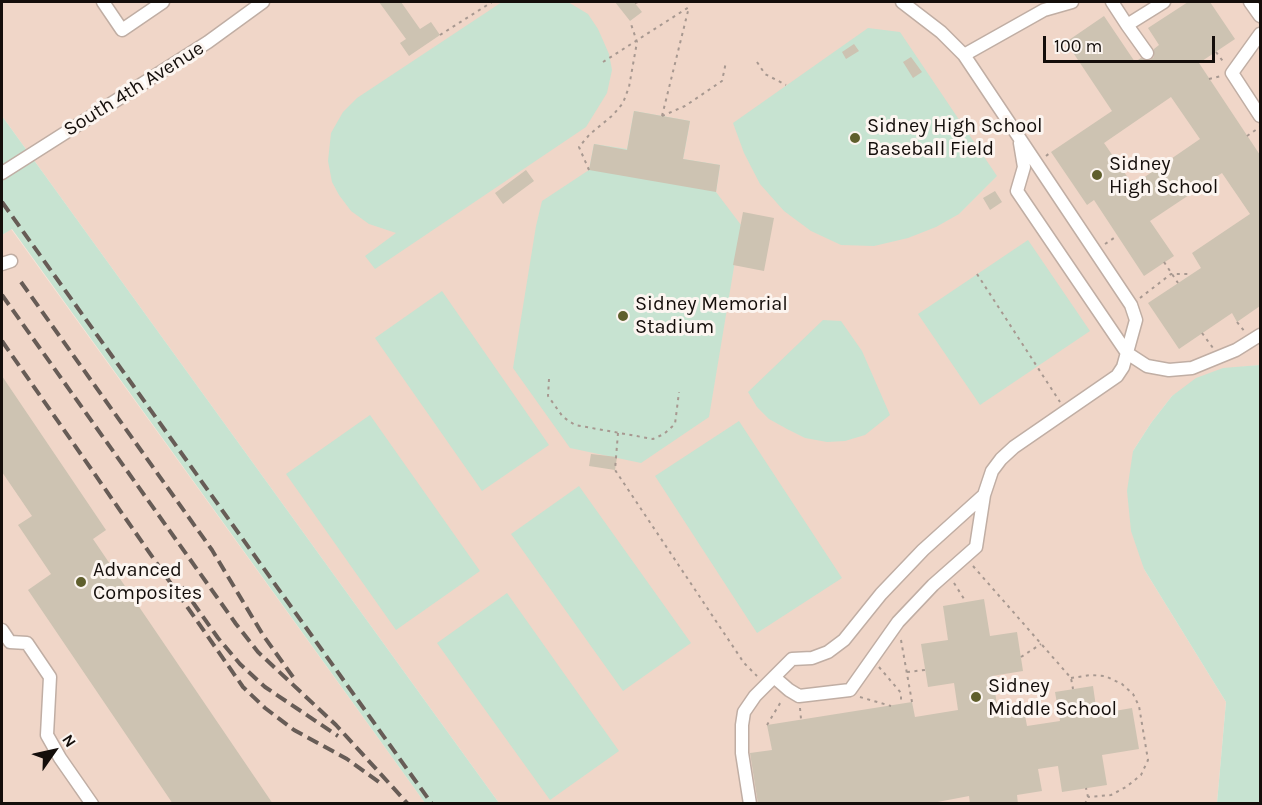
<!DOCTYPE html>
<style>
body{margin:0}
#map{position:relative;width:1262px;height:805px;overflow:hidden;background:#f8e5da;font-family:Karla,sans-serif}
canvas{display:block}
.frame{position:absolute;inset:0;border:3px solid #140e0b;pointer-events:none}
.north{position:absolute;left:24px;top:721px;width:60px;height:60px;-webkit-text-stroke:4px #fcf5f0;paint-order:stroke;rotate:56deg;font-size:16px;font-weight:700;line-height:24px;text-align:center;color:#140e0b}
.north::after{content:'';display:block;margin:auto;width:21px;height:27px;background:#140e0b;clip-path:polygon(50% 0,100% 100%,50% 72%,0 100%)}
.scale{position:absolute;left:1043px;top:36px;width:172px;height:27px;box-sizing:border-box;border:3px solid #140e0b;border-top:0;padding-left:8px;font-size:18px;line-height:21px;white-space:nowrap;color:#140e0b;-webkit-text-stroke:4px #fcf5f0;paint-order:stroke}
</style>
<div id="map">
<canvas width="1262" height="805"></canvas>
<div class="frame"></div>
<div class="north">N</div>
<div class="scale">100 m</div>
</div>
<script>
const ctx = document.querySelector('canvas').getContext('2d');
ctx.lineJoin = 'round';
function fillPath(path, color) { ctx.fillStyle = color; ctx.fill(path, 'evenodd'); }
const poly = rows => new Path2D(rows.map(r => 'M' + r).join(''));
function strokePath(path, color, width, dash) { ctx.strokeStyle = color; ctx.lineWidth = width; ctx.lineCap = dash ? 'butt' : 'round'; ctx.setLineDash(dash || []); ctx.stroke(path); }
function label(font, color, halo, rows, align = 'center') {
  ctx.font = font + ' Karla,sans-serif'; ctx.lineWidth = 6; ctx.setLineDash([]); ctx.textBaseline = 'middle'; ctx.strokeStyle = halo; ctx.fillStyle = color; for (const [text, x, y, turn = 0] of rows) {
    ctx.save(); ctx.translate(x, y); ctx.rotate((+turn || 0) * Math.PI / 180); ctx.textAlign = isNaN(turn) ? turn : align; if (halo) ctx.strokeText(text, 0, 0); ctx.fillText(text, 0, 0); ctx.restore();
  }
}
fillPath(poly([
 [2,2,1260,2,1260,365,1223,369,1172,396,1151,423,1133,451,1144,569,1226,702,1217,803,499,803,2,116],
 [11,229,425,803,2,804,2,235]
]), '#f0d6c8');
fillPath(poly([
 [502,2,568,2,588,14,598,29,609,54,612,70,607,93,586,127,375,269,365,256,396,233,369,224,351,211,339,195,332,182,328,161,331,133,343,112,357,98],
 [868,28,900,32,997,176,959,214,936,227,908,238,874,246,841,245,811,231,784,211,760,184,744,153,733,123],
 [634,111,690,121,683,159,720,165,716,192,741,225,709,417,641,463,570,448,513,368,536,226,542,201,589,170,594,144,627,149],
 [2,116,499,803,425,803,12,229,2,235],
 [1028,240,1090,331,980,405,918,314],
 [442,291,549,445,482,491,375,338],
 [823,320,841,321,862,351,890,415,865,435,845,441,827,442,805,438,787,429,769,419,757,407,748,392],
 [1260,365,1260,803,1217,803,1226,702,1144,569,1131,531,1127,491,1133,451,1151,423,1172,396,1196,378,1223,368],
 [370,415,480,571,396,630,286,474],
 [739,421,842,578,757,633,655,476],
 [579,486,691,643,623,691,511,534],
 [507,593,619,751,550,800,437,643]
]), '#c7e3d1');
fillPath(poly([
 [379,2,401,2,420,29,431,22,440,35,409,56,400,43,406,39],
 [615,2,634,2,642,12,630,21],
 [1188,2,1210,2,1235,39,1199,63,1260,155,1260,306,1237,322,1232,313,1179,349,1148,303,1201,268,1192,253,1250,214,1222,173,1150,221,1174,256,1144,276,1094,200,1087,205,1051,152,1112,111,1066,42,1104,16,1135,62,1141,58,1148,61,1154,57,1154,49,1159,45,1148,28],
 [1171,97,1200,139,1133,185,1104,143],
 [854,44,859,51,846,59,842,52],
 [911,57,922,72,913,78,903,62],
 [634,111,690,121,683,159,720,165,716,192,589,170,594,144,627,150],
 [526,170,534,181,503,204,495,193],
 [995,191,1002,202,990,210,983,198],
 [743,212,774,218,764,271,733,265],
 [2,376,106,530,93,539,273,804,173,804,28,590,51,574,18,525,32,516,2,472],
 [591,454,617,457,615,470,589,466],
 [984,599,990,636,1017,632,1023,671,992,676,998,709,1023,705,1027,726,1060,721,1055,692,1093,686,1097,714,1132,708,1139,749,1102,755,1107,785,1062,792,1058,766,1038,769,1042,791,1017,795,1018,804,970,804,969,796,927,804,758,804,750,753,772,750,767,725,912,702,915,717,958,710,954,683,928,687,921,644,948,640,943,606]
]), '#cdc3b2');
const minor = poly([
 [103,2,122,30,163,2],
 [1112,2,1127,25,1164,2],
 [1250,2,1260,16],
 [1127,25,1147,53],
 [1260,34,1232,73,1260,116],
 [964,55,1044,10,1072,2],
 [1020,143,1024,167,1017,191,1127,353,1147,366,1169,370,1192,368,1236,350,1260,335],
 [2,173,208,42,263,2],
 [2,264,11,261],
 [2,630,10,642,27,643,50,677,47,735,60,758,92,804],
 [774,677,789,690,799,696,850,690,898,622,933,585,976,547,984,495,992,471,1001,459,1014,447,1117,376,1123,367,1136,320,1131,305,964,55,941,32,902,2],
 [750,804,742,753,742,725,744,712,755,696,792,659,812,658,828,652,844,640,881,594,923,550,984,495]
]);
strokePath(minor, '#c0aea4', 15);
strokePath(poly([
 [635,3,638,2],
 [440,35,492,2],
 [1216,52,1225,64],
 [603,62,689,7],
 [757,62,765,74,786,85],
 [1209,79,1221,76],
 [662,116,689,7],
 [662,116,685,106,722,81,726,62],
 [1247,136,1260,127],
 [1046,156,1051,152],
 [589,170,579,147,590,134,613,115,623,103,629,87,637,42,630,21],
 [1105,244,1117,236],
 [1164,262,1178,283],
 [977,274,1060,402],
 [1140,298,1171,274,1191,274],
 [1237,322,1245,332],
 [1202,333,1213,348],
 [549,379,548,396,563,417,575,425,653,439,664,434,675,424,679,392],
 [618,433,615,470,744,663,757,676],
 [973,566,1071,678,1073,689],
 [954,583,966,602],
 [901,640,912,702],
 [1021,657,1041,644],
 [879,667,901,693,901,704],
 [907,672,925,670],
 [1071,678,1091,675,1105,676,1122,684,1133,694,1139,706,1148,760,1141,775,1126,787,1111,795,1088,797],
 [860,697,891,706],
 [800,708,801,719],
 [767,725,782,700],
 [1085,804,1088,797,1086,788]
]), '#a79890', 2, [3, 4.5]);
strokePath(minor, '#fff', 12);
strokePath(poly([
 [2,202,432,804],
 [21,282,212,550,263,635,293,677],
 [2,295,236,624,258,652,336,725,408,804],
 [2,341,243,687,265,708,294,730,347,759,383,785],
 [182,587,218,638,240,664,265,687,338,736]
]), '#675c56', 4, [12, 6]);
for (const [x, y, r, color] of [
 [855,138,6,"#5f5f2c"],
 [1097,175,6,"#5f5f2c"],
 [623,316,6,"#5f5f2c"],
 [81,582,6,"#5f5f2c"],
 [976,697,6,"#5f5f2c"]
]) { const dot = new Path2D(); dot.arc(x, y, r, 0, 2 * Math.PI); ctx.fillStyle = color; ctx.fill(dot); strokePath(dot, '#fcf5f0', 2); }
label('20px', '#140e0b', '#fcf5f0', [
 ["South 4th Avenue",134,89,-32]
]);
label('20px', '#140e0b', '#fcf5f0', [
 ["Sidney High School",867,126],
 ["Baseball Field",867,149],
 ["Sidney",1109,164],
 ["High School",1109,187],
 ["Sidney Memorial",635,304],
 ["Stadium",635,327],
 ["Advanced",93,570],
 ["Composites",93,593],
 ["Sidney",988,686],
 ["Middle School",988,709]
], 'left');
</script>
